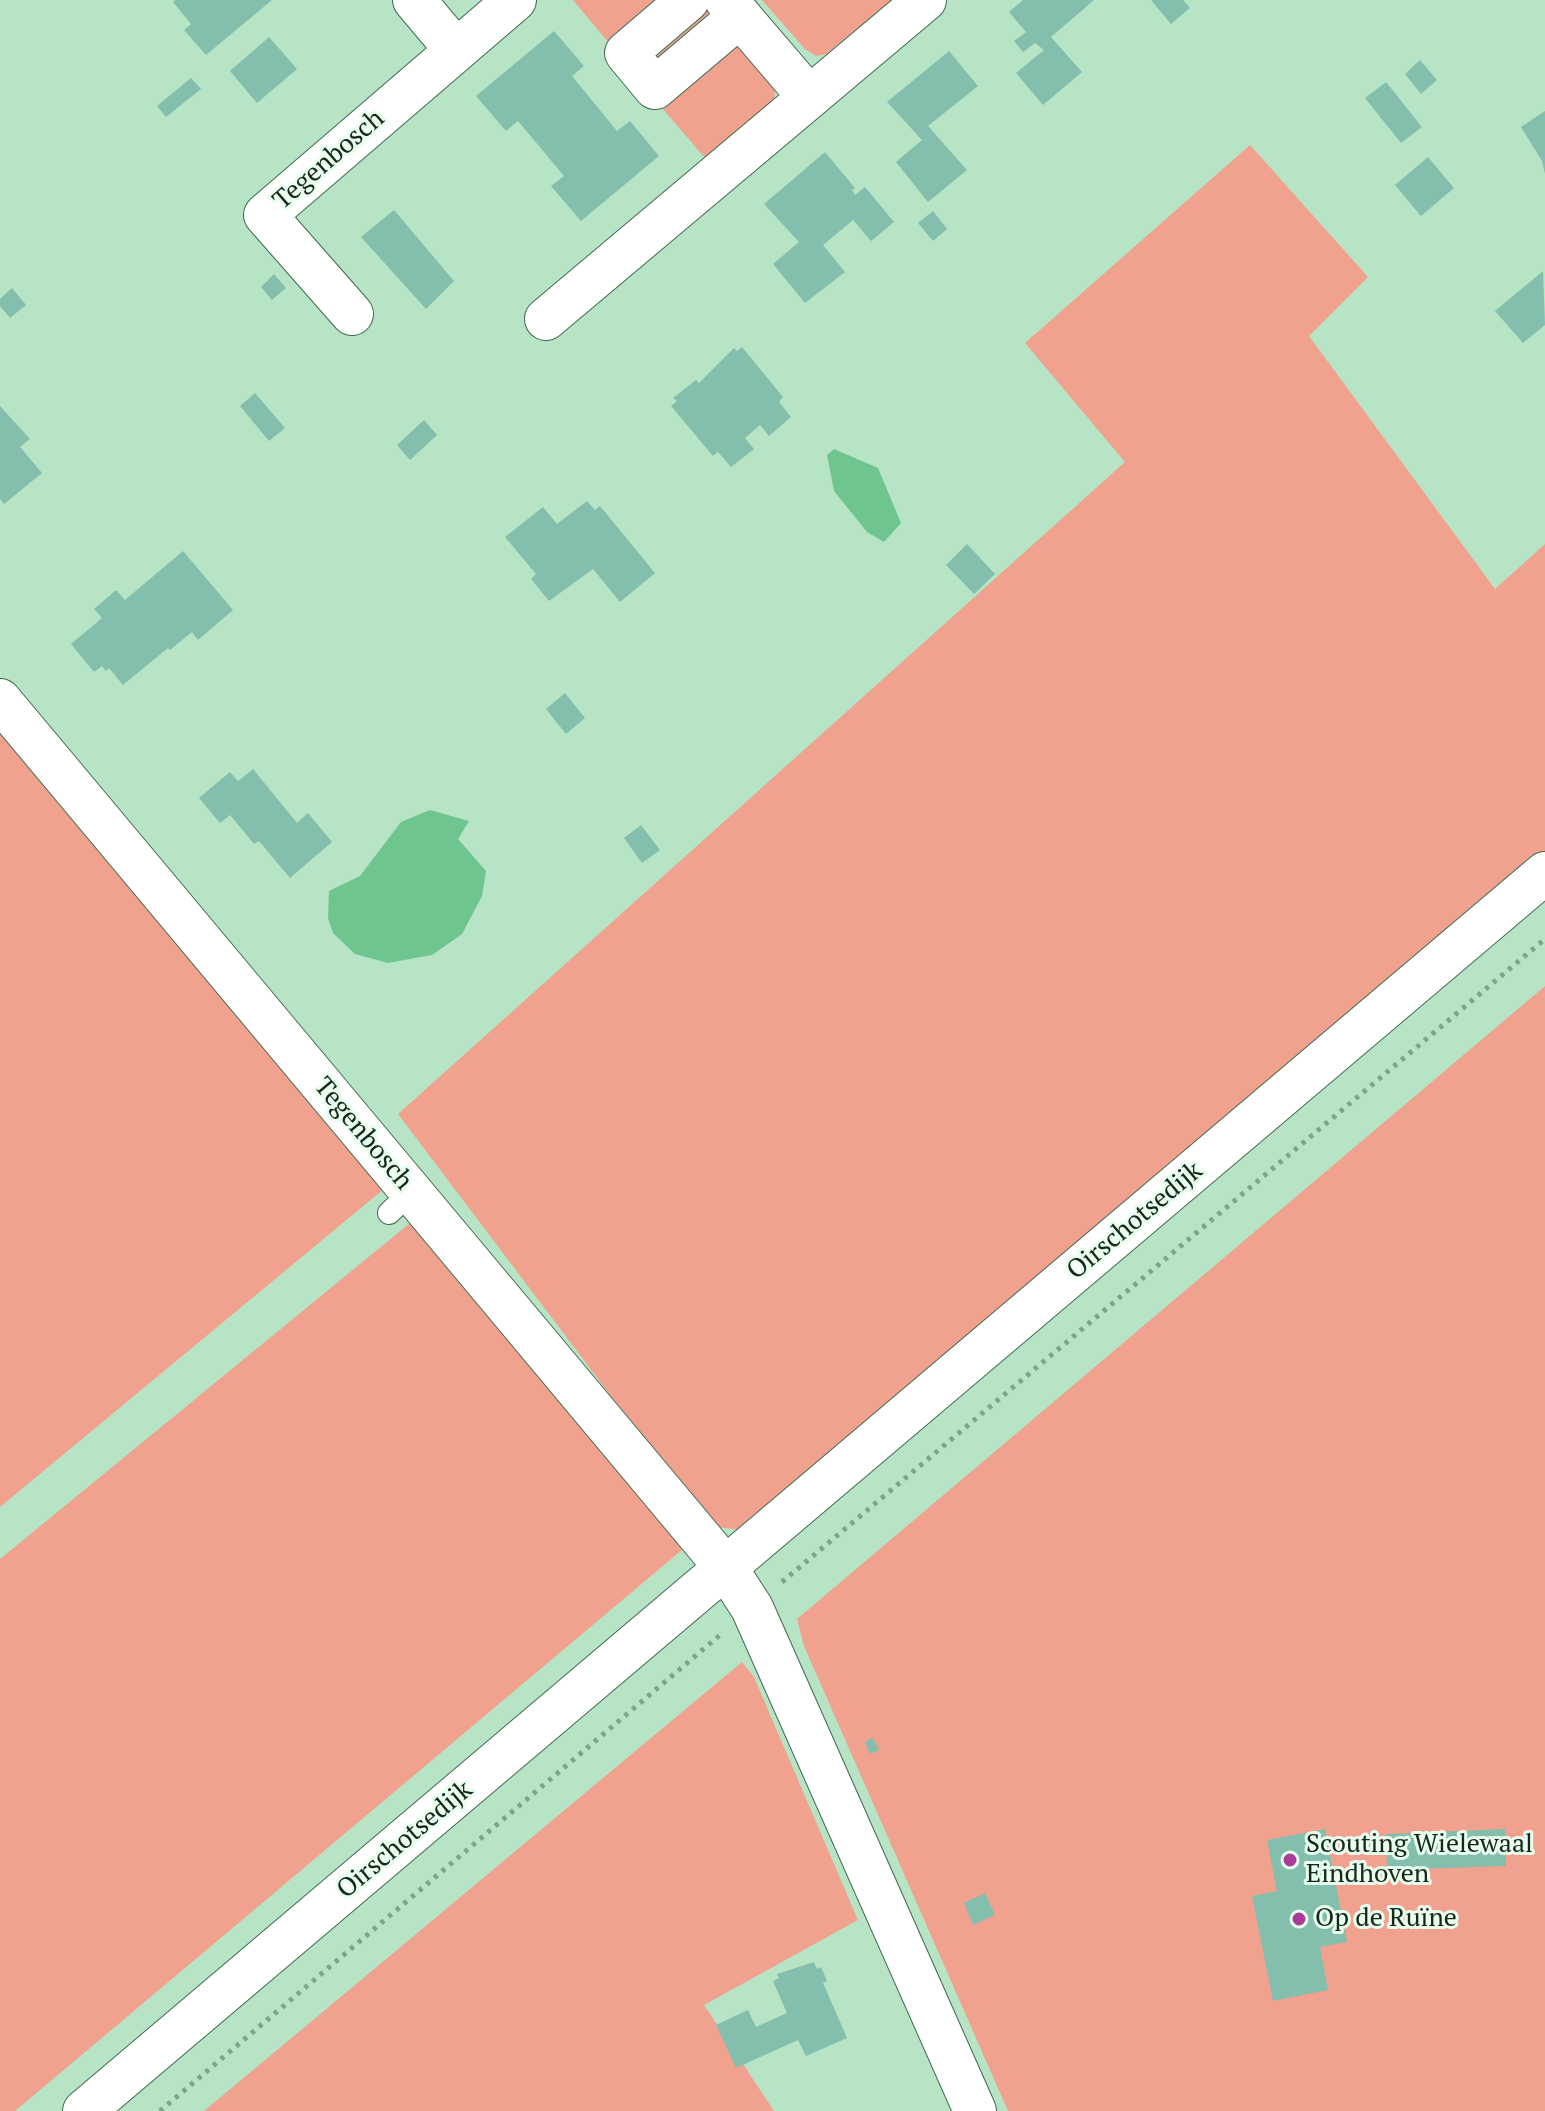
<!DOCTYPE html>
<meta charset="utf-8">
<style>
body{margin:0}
canvas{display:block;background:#b6e4c5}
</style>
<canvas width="1545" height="2111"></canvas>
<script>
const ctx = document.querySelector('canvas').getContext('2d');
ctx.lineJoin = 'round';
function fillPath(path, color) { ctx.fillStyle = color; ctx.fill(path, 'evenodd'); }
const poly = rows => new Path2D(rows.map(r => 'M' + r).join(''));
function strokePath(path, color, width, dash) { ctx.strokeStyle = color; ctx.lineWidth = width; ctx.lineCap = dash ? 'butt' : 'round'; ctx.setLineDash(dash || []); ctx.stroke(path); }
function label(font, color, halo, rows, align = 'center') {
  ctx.font = font + ' "PT Serif",serif'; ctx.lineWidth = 6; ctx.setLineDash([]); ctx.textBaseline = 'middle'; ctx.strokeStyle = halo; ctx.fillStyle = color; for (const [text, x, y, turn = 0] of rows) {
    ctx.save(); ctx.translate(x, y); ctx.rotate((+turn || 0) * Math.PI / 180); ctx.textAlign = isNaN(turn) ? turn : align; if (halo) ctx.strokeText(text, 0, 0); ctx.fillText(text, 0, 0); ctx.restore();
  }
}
fillPath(poly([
 [573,0,672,0,614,49],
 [706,0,720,15,659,67,646,52],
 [762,0,892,0,826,54,816,56,805,49],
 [723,41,742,45,776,82,773,111,712,166,655,100],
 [1250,145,1368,277,1309,336,1495,589,1545,544,1545,855,748,1531,709,1526,398,1114,1125,462,1025,343],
 [0,714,391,1183,0,1507],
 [1545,986,1545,2111,1008,2111,804,1646,797,1619],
 [410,1223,689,1544,15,2111,0,2111,0,1559],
 [742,1662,754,1677,858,1920,704,2005,774,2111,204,2111]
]), '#f0a28e');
fillPath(poly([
 [834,449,878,468,901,523,884,542,867,532,834,491,827,455],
 [430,810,469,821,458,839,486,871,482,896,462,934,432,955,388,963,355,954,333,933,328,918,329,891,360,876,401,822]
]), '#6fc58f');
fillPath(poly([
 [175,0,272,0,206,55,184,30,191,24,173,2],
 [1023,0,1094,0,1051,37,1082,72,1043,105,1016,73,1044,50,1035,43,1023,52,1014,41,1026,32,1009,12],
 [1151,0,1183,0,1190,8,1171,24],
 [554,31,584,66,572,76,617,131,630,121,659,156,581,221,551,186,564,176,518,121,506,131,476,96],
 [269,37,297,69,257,103,230,71],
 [949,51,978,86,928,126,967,170,928,202,896,162,922,140,887,102],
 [1420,60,1437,80,1421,94,1405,74],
 [191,78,201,89,166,117,157,106],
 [1386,82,1422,127,1401,143,1365,98],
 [1545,111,1545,174,1542,161,1521,127],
 [825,152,855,188,852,190,855,195,865,187,894,222,871,241,853,220,823,245,845,272,805,303,773,264,799,242,764,204],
 [1428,157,1454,188,1421,216,1395,185],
 [394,210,454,281,426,309,361,237],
 [933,211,947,229,933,241,918,223],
 [1543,271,1545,325,1523,343,1495,311],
 [274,274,286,288,272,300,261,287],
 [12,288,26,305,10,318,0,306,0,299],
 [742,347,783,397,779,402,791,417,769,436,760,425,745,438,754,449,731,467,718,452,713,456,671,406,677,401,673,398,696,380,699,383,734,348,737,351],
 [255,393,285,428,269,441,240,406],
 [0,406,30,439,20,447,42,473,4,504,0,499],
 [424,420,437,435,410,460,397,445],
 [587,501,595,510,600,506,655,573,620,602,593,569,549,601,531,579,536,574,505,537,543,507,557,524],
 [967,544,995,574,974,594,946,565],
 [183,551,233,610,198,640,192,632,170,650,168,648,123,685,109,668,106,671,102,666,94,672,71,644,102,618,94,609,116,590,125,600],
 [565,693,585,718,566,734,546,709],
 [253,769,297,823,308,813,332,842,290,878,259,841,254,844,230,815,220,823,199,798,230,772,238,781],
 [641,825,660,850,642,863,624,838],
 [873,1738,879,1750,870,1754,865,1742],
 [1325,1829,1347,1942,1320,1947,1328,1990,1273,2001,1252,1896,1277,1891,1267,1840],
 [1505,1829,1506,1866,1387,1870,1386,1834],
 [985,1893,995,1915,973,1925,964,1903],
 [814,1962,817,1969,821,1967,827,1981,823,1983,847,2038,806,2056,798,2040,736,2068,716,2025,748,2010,756,2027,787,2013,773,1981,779,1978,777,1974]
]), '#84bead');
const service = poly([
 [389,1213,411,1192]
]);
const minor = poly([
 [414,0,456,50],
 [688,0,626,53,655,88,740,16],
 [726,0,809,97],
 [352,314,265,215,515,0],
 [546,319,925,0],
 [0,700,726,1568,752,1608,975,2111],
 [84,2111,1545,873]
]);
strokePath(service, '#406a4f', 24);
strokePath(minor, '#406a4f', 44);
strokePath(poly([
 [782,1582,1545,939],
 [160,2111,720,1635]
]), '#7fa48b', 5, [4, 6]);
strokePath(service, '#fff', 22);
strokePath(minor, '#fff', 42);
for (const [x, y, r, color] of [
 [1290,1860,8,"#ab3c99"],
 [1299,1919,8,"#ab3c99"]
]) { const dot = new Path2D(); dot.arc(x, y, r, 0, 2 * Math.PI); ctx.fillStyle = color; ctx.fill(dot); strokePath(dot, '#e8ffef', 3); }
label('26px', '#16281c', '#e8ffef', [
 ["Tegenbosch",329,160,-41],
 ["Tegenbosch",363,1134,50],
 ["Oirschotsedijk",1135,1221,-40],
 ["Oirschotsedijk",405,1840,-40]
]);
label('26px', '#16281c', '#e8ffef', [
 ["Scouting Wielewaal",1306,1845],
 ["Eindhoven",1306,1875],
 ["Op de Ruïne",1315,1919]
], 'left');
</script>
